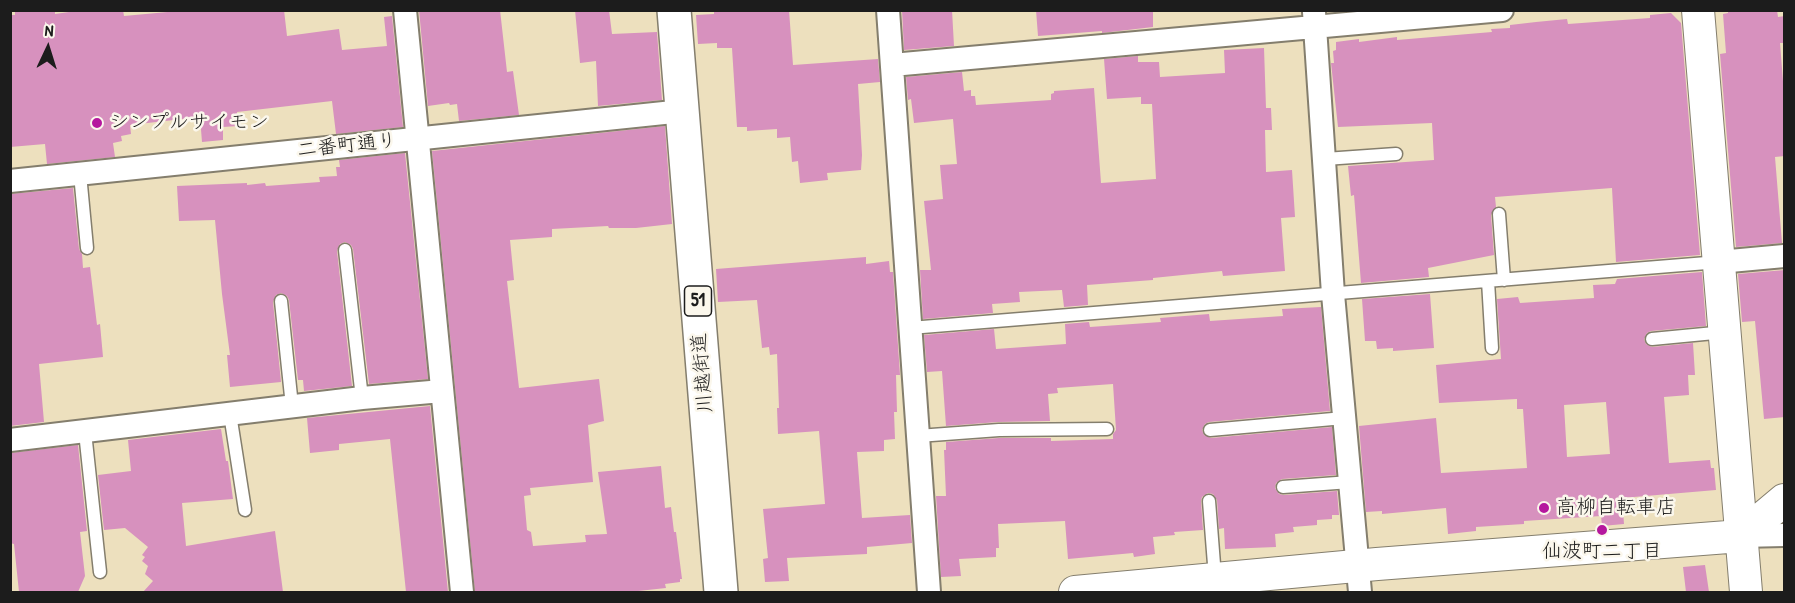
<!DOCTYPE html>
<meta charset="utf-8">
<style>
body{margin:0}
#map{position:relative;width:1795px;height:603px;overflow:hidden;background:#ede0be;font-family:"Patrick Hand",sans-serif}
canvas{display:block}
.frame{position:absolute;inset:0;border:12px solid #1c1c1c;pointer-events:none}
.north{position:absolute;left:18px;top:18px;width:60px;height:60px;-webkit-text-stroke:4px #fbf7ec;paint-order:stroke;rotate:4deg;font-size:16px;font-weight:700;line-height:24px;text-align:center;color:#1c1c1c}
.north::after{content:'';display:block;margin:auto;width:21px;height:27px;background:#1c1c1c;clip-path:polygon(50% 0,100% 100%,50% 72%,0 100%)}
</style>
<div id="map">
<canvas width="1795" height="603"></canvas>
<div class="frame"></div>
<div class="north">N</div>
</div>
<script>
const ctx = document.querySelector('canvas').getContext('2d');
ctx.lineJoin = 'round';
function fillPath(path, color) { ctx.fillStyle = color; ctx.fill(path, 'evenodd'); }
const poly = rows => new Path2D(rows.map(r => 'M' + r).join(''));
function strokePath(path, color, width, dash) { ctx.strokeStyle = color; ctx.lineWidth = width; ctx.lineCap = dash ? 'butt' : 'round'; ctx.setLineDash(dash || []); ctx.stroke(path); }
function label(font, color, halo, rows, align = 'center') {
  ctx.font = font + ' "Patrick Hand","Klee One",sans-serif'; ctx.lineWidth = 5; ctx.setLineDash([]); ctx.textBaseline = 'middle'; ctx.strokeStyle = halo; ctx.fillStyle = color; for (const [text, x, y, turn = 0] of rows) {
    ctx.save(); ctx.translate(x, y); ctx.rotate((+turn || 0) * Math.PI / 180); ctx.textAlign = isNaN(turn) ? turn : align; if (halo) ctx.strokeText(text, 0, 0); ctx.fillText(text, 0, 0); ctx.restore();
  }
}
fillPath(poly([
 [15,10,55,10,55,14,83,10,123,10,124,16,189,10,284,10,287,36,339,29,342,50,387,46,384,17,392,16,403,127,336,134,332,101,237,112,238,126,223,127,223,140,202,142,200,117,130,125,131,134,121,136,122,141,113,143,115,157,47,164,45,144,10,147,10,15,15,15],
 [419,10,500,10,507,72,513,71,519,115,459,121,457,104,450,105,449,103,428,106],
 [575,10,609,10,612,34,657,32,662,100,598,106,596,61,580,63],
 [714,10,789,10,793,65,878,59,880,82,858,84,862,155,861,170,827,173,828,180,800,183,798,161,792,162,790,137,777,138,777,129,747,131,747,127,737,127,732,48,717,48,717,43,698,44,696,15,714,14],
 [902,10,952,10,954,46,904,50],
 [1036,10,1153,10,1153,27,1102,33,1102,31,1038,36],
 [1728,10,1777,10,1778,17,1785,16,1785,43,1780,43,1785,107,1785,156,1775,157,1782,243,1736,247,1720,54,1726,53,1723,14,1728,13],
 [1671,13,1681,23,1700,255,1616,262,1612,188,1495,197,1496,207,1491,215,1494,255,1428,268,1429,277,1361,283,1354,195,1351,196,1348,166,1434,160,1432,123,1338,127,1331,63,1334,63,1333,51,1336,50,1336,42,1359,39,1359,42,1397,37,1397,40,1492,32,1491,29,1510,28,1510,25,1536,22,1567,19,1568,24,1650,18,1650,15],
 [1264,48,1266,108,1271,108,1272,130,1265,130,1266,172,1292,170,1295,217,1281,218,1285,271,1223,276,1222,271,1153,278,1153,280,1087,285,1088,305,1064,307,1062,290,1019,292,1020,302,992,304,993,313,923,319,920,270,931,270,924,201,943,199,940,165,957,164,953,119,914,123,911,99,908,100,906,77,962,72,964,91,971,90,971,96,975,96,976,105,1051,100,1051,94,1054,93,1054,91,1094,88,1101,183,1156,179,1152,104,1141,104,1141,97,1107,99,1104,59,1138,56,1138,62,1159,62,1160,77,1225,73,1224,50],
 [665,126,672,224,636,228,609,228,608,226,552,229,552,237,510,240,514,280,507,281,519,388,599,379,604,421,588,425,593,482,530,488,531,495,524,496,527,530,531,532,533,546,586,542,585,535,607,534,598,472,661,466,665,508,671,507,674,532,676,532,682,579,680,579,680,582,665,584,666,588,629,592,475,592,432,151],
 [405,153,428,379,369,384,353,249,351,245,345,242,340,244,337,251,352,386,304,391,303,380,298,380,289,300,287,296,281,293,276,295,273,302,281,382,230,387,227,355,230,355,222,294,215,220,179,221,177,186,247,183,247,185,265,183,266,186,320,182,319,177,337,176,336,167,340,167,339,160],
 [73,188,79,249,82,254,83,268,90,267,97,325,100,324,103,357,39,364,44,422,10,426,10,194],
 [866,257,866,264,889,261,890,272,893,272,900,375,896,375,897,412,894,412,895,439,884,440,884,451,857,452,862,518,910,515,912,543,867,547,867,554,787,558,789,581,765,582,763,559,768,558,763,509,825,504,819,431,778,434,777,408,779,408,777,354,770,355,769,347,762,348,757,300,718,302,716,269],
 [1785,270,1785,417,1764,419,1755,321,1742,322,1738,274],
 [1702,272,1706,326,1651,331,1647,333,1644,339,1646,344,1652,347,1693,343,1695,375,1688,375,1689,395,1664,397,1669,463,1710,460,1711,468,1714,468,1716,490,1622,498,1624,524,1602,526,1601,516,1524,521,1524,524,1476,527,1476,531,1448,534,1446,508,1382,514,1382,511,1366,512,1359,426,1436,418,1441,473,1527,468,1523,409,1517,409,1517,399,1439,403,1436,365,1501,359,1497,299,1518,297,1520,303,1594,298,1593,285,1615,284,1617,279],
 [1606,402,1610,454,1567,457,1564,405],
 [1430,294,1434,348,1393,351,1393,348,1377,349,1376,341,1365,341,1362,299],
 [1321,307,1330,411,1209,422,1205,424,1202,430,1204,435,1211,438,1332,427,1336,475,1282,479,1276,483,1275,488,1279,494,1284,495,1337,491,1339,515,1332,515,1332,519,1317,520,1317,525,1293,527,1294,532,1275,534,1276,547,1225,549,1224,528,1219,529,1217,500,1213,494,1208,493,1202,497,1201,501,1203,530,1174,532,1175,535,1153,537,1155,554,1134,557,1133,553,1068,559,1065,521,998,524,999,548,996,548,996,557,959,559,961,576,941,577,936,496,946,496,944,450,946,450,946,442,999,438,1051,438,1051,441,1113,439,1113,434,1116,430,1113,384,1057,388,1058,393,1048,394,1050,421,998,422,946,426,942,371,927,372,924,335,994,329,996,349,1066,344,1065,324,1089,322,1090,327,1161,322,1160,318,1209,314,1210,321,1283,316,1282,309],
 [430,406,448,592,406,592,390,439,339,444,339,450,310,453,307,418],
 [221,429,226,461,228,461,233,499,182,503,186,546,275,531,283,592,143,592,153,581,145,574,148,566,142,561,145,557,142,555,148,547,125,528,104,530,98,475,131,471,128,440],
 [78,445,87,531,80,532,85,576,78,592,19,592,14,544,10,543,10,453],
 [1705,565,1709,592,1686,592,1683,567]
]), '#d791be');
const lane = poly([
 [1325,159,1396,154],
 [80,174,87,248],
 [1499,214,1504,280],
 [345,250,362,398],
 [1488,281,1492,348],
 [281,301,292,406],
 [910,328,1719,262],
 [1652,339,1725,332],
 [230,414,245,510],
 [1210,430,1344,418],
 [85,432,100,572],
 [918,436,999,430,1107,429],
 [1283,487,1350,482],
 [1209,501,1215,577]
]);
const street = poly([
 [405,10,462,592],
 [888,10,929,592],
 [1314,12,1333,294,1360,592],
 [892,65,1502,10],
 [10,181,683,111],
 [1719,262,1784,256],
 [10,440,362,398,442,391],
 [1741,536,1784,535]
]);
const secondary = poly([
 [1698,10,1746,592],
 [1075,592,1377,564,1741,536,1784,500]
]);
const primary = poly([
 [674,10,721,592]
]);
strokePath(lane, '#847e6d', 15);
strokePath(street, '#847e6d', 26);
strokePath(secondary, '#847e6d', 34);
strokePath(primary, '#847e6d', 36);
strokePath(lane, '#fff', 12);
strokePath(street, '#fff', 22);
strokePath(secondary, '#fff', 32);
strokePath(primary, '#fff', 33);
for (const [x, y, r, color] of [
 [97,123,6,"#b5179e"],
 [1544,508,6,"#b5179e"],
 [1602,530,6,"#b5179e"]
]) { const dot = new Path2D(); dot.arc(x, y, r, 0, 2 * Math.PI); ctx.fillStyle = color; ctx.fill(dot); strokePath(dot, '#fbf7ec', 2); }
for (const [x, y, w] of [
 [698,301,27]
]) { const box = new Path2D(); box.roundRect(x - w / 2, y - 15, w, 30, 4.5); ctx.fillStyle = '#fbf7ec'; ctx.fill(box); strokePath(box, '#1c1c1c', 1.5); }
label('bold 18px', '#1c1c1c', null, [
 ["51",698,301]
]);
label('20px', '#1c1c1c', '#fbf7ec', [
 ["シンプルサイモン",109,123],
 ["高柳自転車店",1556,508],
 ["仙波町二丁目",1602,552,"center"]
], 'left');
label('20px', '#1c1c1c', '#fbf7ec', [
 ["二番町通り",347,146,-6],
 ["川越街道",703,373,-95]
]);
</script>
